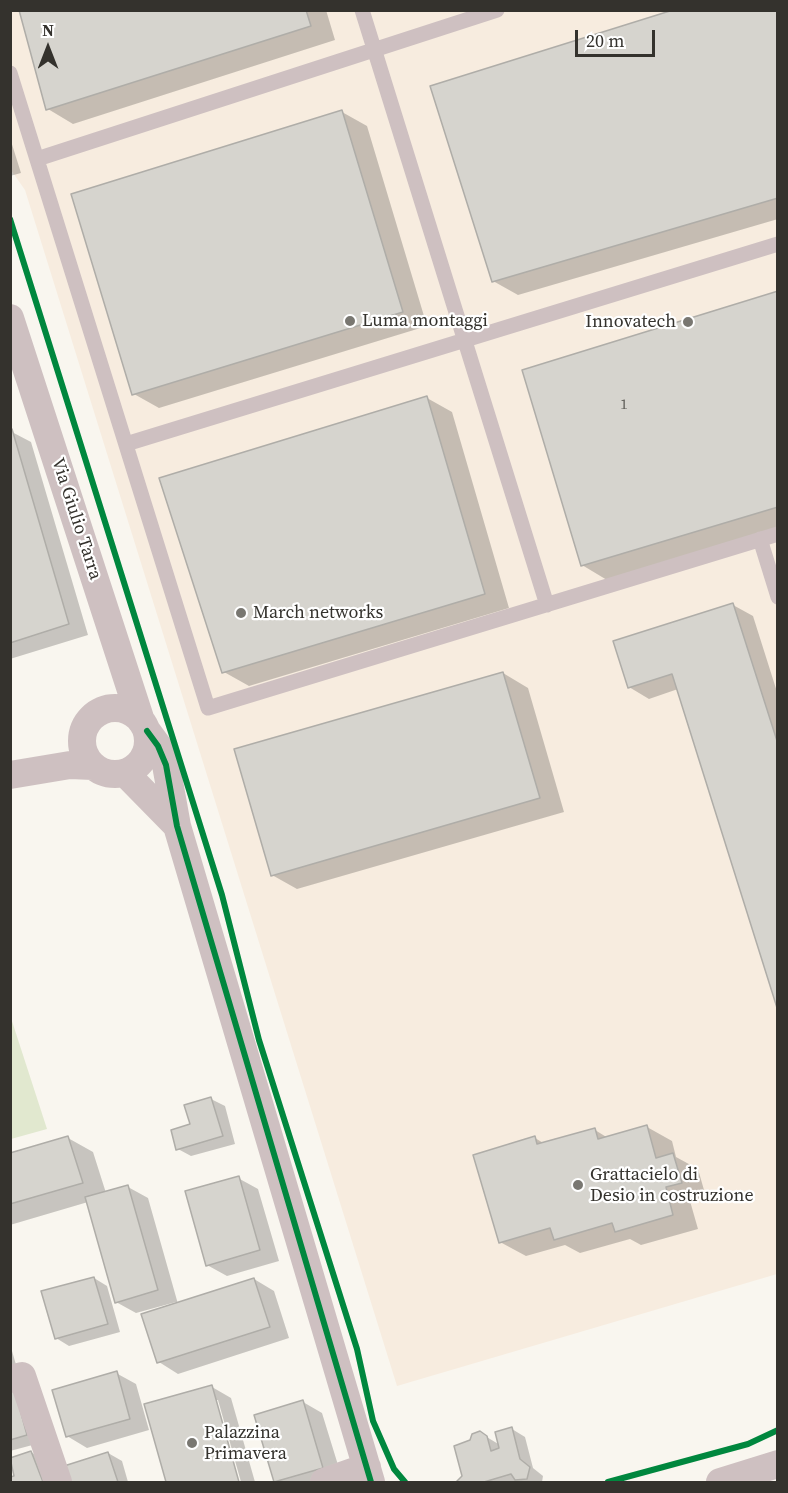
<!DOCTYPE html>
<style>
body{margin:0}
#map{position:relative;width:788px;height:1493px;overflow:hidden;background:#f9f6ef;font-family:"Source Serif 4",serif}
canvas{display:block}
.frame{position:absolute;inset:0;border:12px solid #34322d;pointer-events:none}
.north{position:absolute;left:18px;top:18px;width:60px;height:60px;-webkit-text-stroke:4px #fff;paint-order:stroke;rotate:0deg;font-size:16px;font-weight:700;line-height:24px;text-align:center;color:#34322d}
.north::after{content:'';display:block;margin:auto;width:21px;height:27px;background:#34322d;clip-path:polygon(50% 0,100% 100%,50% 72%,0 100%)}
.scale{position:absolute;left:575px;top:30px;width:80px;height:27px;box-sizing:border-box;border:3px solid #34322d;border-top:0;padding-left:8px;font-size:18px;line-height:21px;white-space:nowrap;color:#34322d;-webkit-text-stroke:4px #fff;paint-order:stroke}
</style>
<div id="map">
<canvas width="788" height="1493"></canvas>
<div class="frame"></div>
<div class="north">N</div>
<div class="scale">20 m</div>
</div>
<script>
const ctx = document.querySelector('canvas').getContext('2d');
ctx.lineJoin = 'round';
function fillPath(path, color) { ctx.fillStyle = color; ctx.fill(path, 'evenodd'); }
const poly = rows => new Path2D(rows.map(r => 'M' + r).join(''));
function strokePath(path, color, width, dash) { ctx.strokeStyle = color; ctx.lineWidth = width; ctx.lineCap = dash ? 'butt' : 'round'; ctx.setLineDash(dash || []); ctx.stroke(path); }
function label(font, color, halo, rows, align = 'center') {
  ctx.font = font + ' "Source Serif 4",serif'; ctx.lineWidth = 4.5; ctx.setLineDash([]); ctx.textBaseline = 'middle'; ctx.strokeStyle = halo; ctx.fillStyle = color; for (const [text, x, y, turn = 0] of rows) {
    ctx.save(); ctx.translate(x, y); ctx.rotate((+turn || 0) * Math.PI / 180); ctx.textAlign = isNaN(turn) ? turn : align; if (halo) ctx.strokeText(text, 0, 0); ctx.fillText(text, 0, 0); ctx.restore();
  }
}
fillPath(poly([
 [11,11,777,11,777,1274,397,1386,25,190,11,170]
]), '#f7ecdf');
fillPath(poly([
 [10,1015,47,1129,11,1139,10,1139]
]), '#e1e8cf');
fillPath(poly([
 [20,10,326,10,335,40,73,124,48,109],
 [778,10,778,219,518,295,493,281],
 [342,112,367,126,427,326,159,408,134,394],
 [10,138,21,173,10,176],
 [778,293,778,528,607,580,582,565],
 [427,398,452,412,509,608,249,686,224,672],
 [10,431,31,442,88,635,10,659],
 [733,605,753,616,778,695,778,1006,678,689,649,699,629,687],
 [503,673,528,688,564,812,297,889,272,875],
 [211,1099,225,1106,235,1144,191,1156,178,1149],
 [647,1127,672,1141,676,1157,698,1169,706,1197,690,1201,698,1229,641,1245,630,1239,580,1253,565,1245,526,1256,500,1242,535,1138,545,1144,595,1130,608,1138],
 [68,1138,93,1152,106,1193,128,1187,148,1198,178,1304,254,1279,274,1291,289,1338,178,1374,159,1362,176,1302,136,1313,116,1302,88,1202,10,1225,10,1154],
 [238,1178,258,1189,279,1261,227,1276,207,1265],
 [94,1278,107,1286,120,1332,69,1346,56,1338],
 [10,1344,21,1382,10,1385],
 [116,1373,136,1384,149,1430,87,1448,67,1436],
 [212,1387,231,1398,255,1482,241,1482,218,1400,215,1400,238,1482,168,1482,146,1405],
 [10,1389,40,1443,10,1451],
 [303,1402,322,1413,342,1478,328,1482,275,1481],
 [512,1429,525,1437,533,1468,543,1476,542,1482,458,1482,464,1477,471,1442,480,1433,500,1445],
 [31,1452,50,1464,57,1482,10,1482,10,1478,16,1476,10,1460],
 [108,1453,122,1461,128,1482,71,1482]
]), '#0003');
const building = poly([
 [19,10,306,10,311,26,46,110,19,10],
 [673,10,778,10,778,198,492,282,430,86,673,10],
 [342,110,403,312,132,395,71,194,342,110],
 [778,291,778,507,581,566,522,370,778,291],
 [427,396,485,594,222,673,159,478,427,396],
 [12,429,69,624,10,643,10,430,12,429],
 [733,603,778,744,778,1011,672,674,628,688,613,641,733,603],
 [503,672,540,798,271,876,234,749,503,672],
 [211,1097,223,1136,176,1150,171,1130,190,1124,184,1105,211,1097],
 [647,1125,656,1158,673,1153,682,1183,666,1187,673,1215,615,1232,612,1223,554,1240,550,1228,499,1243,473,1155,535,1136,537,1144,595,1128,598,1139,647,1125],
 [68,1136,83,1183,10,1204,10,1153,68,1136],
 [239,1176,260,1250,206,1266,185,1191,239,1176],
 [128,1185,158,1290,115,1303,85,1197,128,1185],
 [94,1277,108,1324,55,1339,41,1291,94,1277],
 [254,1278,270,1327,157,1363,141,1314,254,1278],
 [117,1371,130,1419,66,1437,52,1390,117,1371],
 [212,1385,239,1482,166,1482,144,1404,212,1385],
 [14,1387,27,1435,10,1440,10,1388,14,1387],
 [303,1400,323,1468,274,1482,254,1415,303,1400],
 [512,1427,520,1459,530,1467,527,1479,515,1480,511,1474,484,1482,456,1482,462,1476,454,1446,470,1440,472,1434,480,1431,487,1436,491,1451,499,1448,495,1432,512,1427],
 [31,1451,43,1482,10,1482,10,1477,14,1476,10,1458,31,1451],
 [108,1452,118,1482,69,1482,64,1466,108,1452]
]);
fillPath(building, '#d6d4ce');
strokePath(building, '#afada8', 1.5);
strokePath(poly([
 [362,10,547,605],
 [10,73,208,708,778,534],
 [37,159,497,10],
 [126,444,778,244],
 [760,539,778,597]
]), '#cec0c1', 15);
strokePath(poly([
 [10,318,141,721],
 '82 741a33 33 0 1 1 66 0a33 33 0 1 1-66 0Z',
 [147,731,158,746,166,765,177,826,371,1482],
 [125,773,177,826],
 [10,775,70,765,93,766],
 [10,1379,22,1376,58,1482],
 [324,1482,367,1467],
 [720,1482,778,1464]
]), '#cec0c1', 28);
strokePath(poly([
 [10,219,222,895,259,1040,357,1349,373,1421,394,1469,405,1482],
 [147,731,158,746,166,765,177,826,371,1482],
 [608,1482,748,1444,778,1430]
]), '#00873e', 6);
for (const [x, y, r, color] of [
 [350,321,6,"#797771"],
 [688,322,6,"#797771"],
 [241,613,6,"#797771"],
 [578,1185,6,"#797771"],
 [192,1443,6,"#797771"]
]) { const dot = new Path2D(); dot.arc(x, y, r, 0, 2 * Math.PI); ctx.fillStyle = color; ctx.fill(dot); strokePath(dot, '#fff', 2); }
label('15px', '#5c5a55', null, [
 ["1",624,405]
]);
label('18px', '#34322d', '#fff', [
 ["Luma montaggi",362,321],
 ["Innovatech",676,322,"right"],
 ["March networks",253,613],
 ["Grattacielo di",590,1175],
 ["Desio in costruzione",590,1196],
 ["Palazzina",204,1433],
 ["Primavera",204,1454]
], 'left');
label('18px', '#34322d', '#fff', [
 ["Via Giulio Tarra",76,519,72]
]);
</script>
